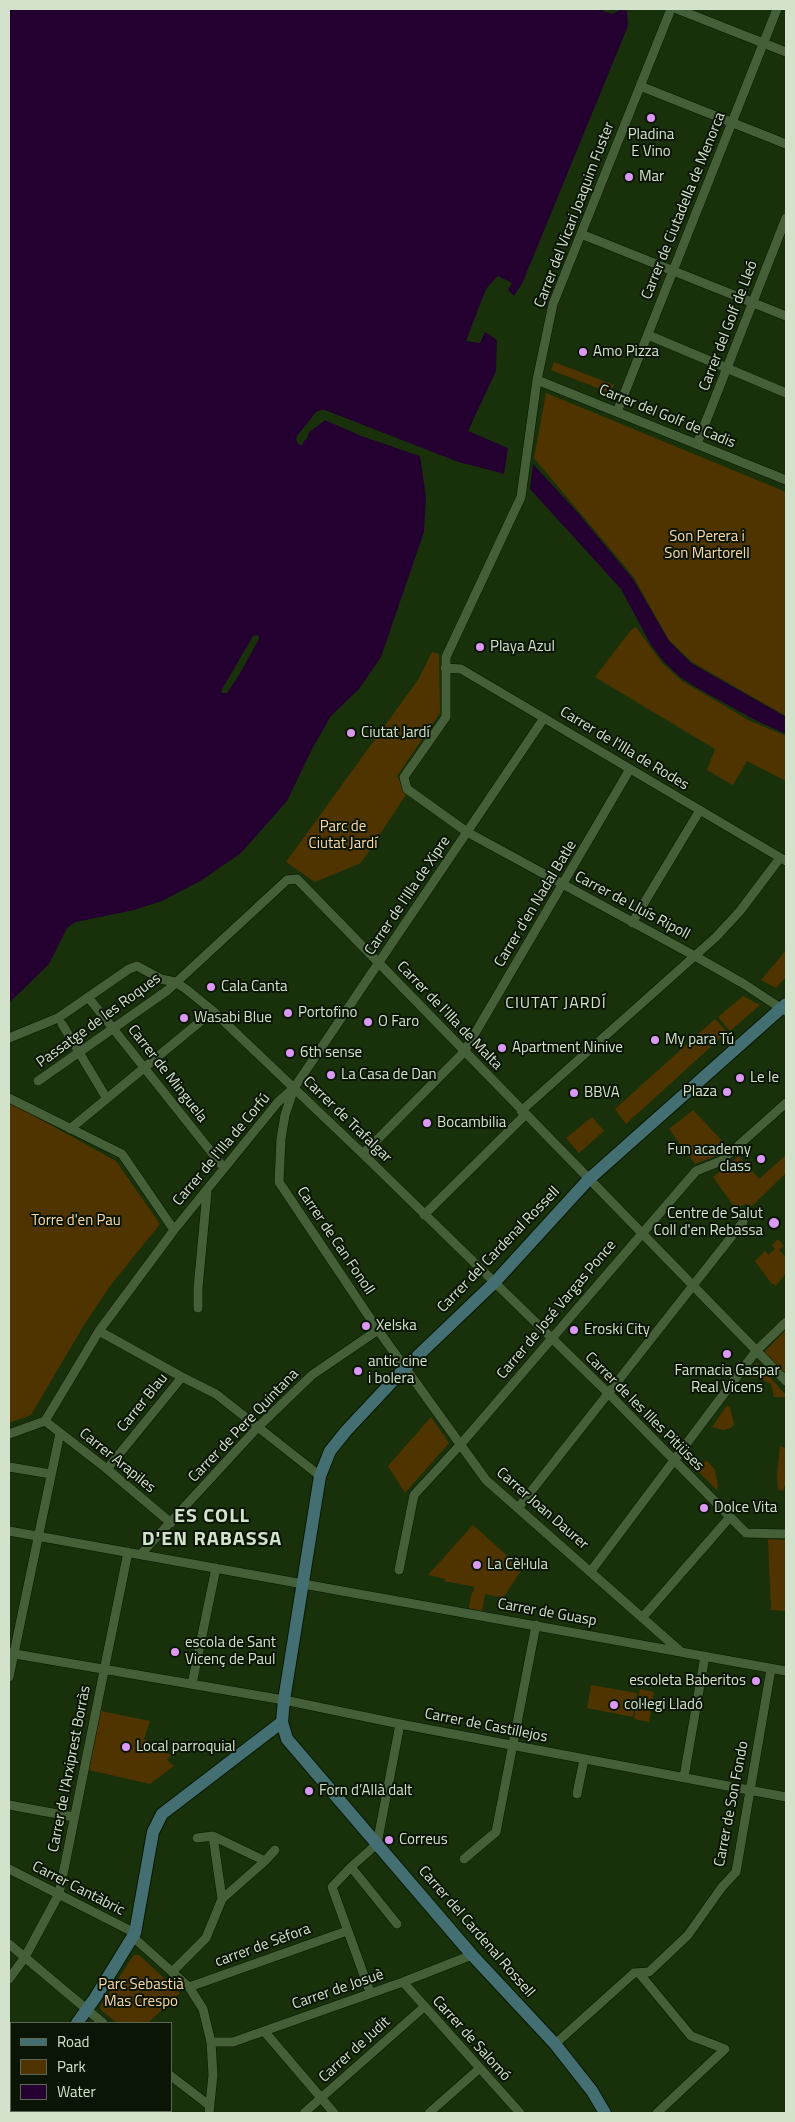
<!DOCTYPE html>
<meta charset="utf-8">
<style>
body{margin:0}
#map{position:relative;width:795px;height:2122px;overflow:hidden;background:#18310a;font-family:"Titillium Web",sans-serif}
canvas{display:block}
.frame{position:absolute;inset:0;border:10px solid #d2e2cb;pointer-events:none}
.legend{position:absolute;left:10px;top:2022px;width:162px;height:90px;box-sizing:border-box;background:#0b1506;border:1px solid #5b6755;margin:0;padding:6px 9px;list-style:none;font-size:15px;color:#d2e2cb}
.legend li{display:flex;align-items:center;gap:10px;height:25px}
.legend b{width:25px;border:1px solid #5b6755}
</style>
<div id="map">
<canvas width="795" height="2122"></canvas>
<div class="frame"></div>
<ul class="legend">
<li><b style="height:6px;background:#446f72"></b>Road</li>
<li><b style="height:14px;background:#503400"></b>Park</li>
<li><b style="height:14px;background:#230030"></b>Water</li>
</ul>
</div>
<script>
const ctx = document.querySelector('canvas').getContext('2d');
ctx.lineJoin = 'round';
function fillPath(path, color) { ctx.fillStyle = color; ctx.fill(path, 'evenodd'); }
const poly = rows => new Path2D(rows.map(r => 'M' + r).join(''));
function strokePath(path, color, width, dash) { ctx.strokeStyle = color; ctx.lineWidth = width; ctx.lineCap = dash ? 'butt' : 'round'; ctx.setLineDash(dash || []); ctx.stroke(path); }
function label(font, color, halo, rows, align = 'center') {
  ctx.font = font + ' "Titillium Web",sans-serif'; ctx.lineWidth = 4; ctx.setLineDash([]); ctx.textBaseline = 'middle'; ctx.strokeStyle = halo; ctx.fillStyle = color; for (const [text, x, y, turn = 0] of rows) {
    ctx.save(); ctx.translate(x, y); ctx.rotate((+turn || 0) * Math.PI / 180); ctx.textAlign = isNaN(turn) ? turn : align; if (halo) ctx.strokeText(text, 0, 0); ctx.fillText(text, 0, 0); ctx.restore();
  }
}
fillPath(poly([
 [554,362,614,385,610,393,551,370],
 [546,393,786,492,786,716,692,662,669,640,633,576,534,458],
 [636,627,662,663,682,681,750,721,786,736,786,781,747,761,733,785,707,770,715,749,595,677,631,630],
 [432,652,439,654,440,713,397,776,407,793,361,863,315,882,286,862,418,680],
 [786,950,786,977,776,988,761,980],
 [743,996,760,1005,730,1031,718,1017],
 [715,1019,727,1032,626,1124,615,1109],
 [9,1102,116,1161,160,1224,110,1286,84,1325,31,1415,9,1423],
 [693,1110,728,1147,723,1153,695,1164,669,1129],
 [592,1117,604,1131,579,1153,566,1138],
 [786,1155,786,1173,752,1206,746,1204,735,1208,713,1177,739,1156,759,1179],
 [778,1239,784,1246,779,1250,785,1256,786,1255,786,1273,776,1286,771,1283,755,1261,765,1251,768,1255,775,1249,772,1245],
 [786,1330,786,1377,766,1354,765,1351],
 [757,1363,786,1395,786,1397,774,1397,771,1384,757,1377,752,1378,748,1375],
 [727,1405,730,1408,734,1424,731,1428,723,1430,712,1427],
 [431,1417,449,1443,405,1493,388,1466],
 [780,1446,786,1448,786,1481,783,1491,778,1490,777,1474],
 [707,1461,715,1470,718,1487,717,1490,693,1466],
 [473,1525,522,1569,503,1598,485,1594,482,1611,469,1608,471,1596,475,1587,444,1581,445,1579,428,1575],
 [768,1539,786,1540,786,1611,771,1610],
 [591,1685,637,1693,633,1717,587,1708],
 [640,1689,654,1692,649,1722,634,1719],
 [101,1711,150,1721,144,1739,171,1755,167,1760,174,1766,150,1784,89,1770],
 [134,1955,139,1955,180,1993,148,2023,117,2023,101,2010,100,2006]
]), '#503400');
fillPath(poly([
 [9,9,604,9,603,11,613,14,621,9,627,11,628,26,522,284,514,296,508,290,512,283,498,276,486,289,466,341,480,343,485,332,497,340,496,371,468,431,508,448,504,474,458,462,321,410,297,436,299,444,307,439,309,432,325,420,362,436,420,456,426,497,424,532,381,657,359,689,331,716,312,749,287,801,241,853,202,880,162,901,134,910,76,922,67,928,49,964,9,1003],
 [533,464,578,513,633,579,669,641,691,663,786,717,786,734,757,721,699,689,680,677,664,662,651,645,621,589,530,489]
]), '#230030');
fillPath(poly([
 [321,410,325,410,458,462,504,474,503,477,457,464,325,413,318,414,299,438,299,441,301,442,307,431,321,419,325,417,363,434,421,454,423,457,362,436,325,420,309,432,302,445,299,445,296,440,297,436,316,412],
 [258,635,259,639,239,675,227,693,222,693,221,691,253,636]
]), '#18310a');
const street = poly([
 [671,9,553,304,537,380,521,497,446,657,446,717,404,777,407,789,467,832,693,955,744,984,785,1011],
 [677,9,786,52],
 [640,86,786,144],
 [581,234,786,316],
 [648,335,786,393],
 [537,380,786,480],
 [617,412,777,9],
 [697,444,786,218],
 [445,668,461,669,786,861],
 [632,923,700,810],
 [88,997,224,1168],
 [62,1024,107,1099],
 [9,1038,58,1018,129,969,137,966,161,979,175,982,186,989,213,1011,363,1154,608,1393,746,1533,786,1534],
 [38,1081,168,990,287,880,297,879,786,1381],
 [294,1088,285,1115,281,1139,279,1182,378,1330,486,1480,680,1651],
 [9,1098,122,1154,174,1230,99,1331,45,1421,9,1434],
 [521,1111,716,937,740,911,780,858],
 [70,1129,213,1011],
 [363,1154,464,1052,630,769],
 [424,1215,525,1115],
 [174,1230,278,1102,294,1088,544,718],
 [198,1308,198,1288,207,1192],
 [99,1331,182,1377,216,1394,320,1476],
 [45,1421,107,1469,171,1523],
 [9,1467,51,1474],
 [107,1469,182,1377],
 [518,1508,743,1222],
 [9,1531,786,1671],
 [141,1554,258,1427,312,1375,378,1330],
 [399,1570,414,1495,461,1444,696,1171,721,1161,786,1103],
 [591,1571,756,1351,786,1322],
 [642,1618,730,1517],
 [9,1653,284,1700,400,1724,786,1797],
 [9,1677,60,1433],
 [192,1684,216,1568],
 [684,1777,705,1656],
 [577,1794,584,1759],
 [9,1805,74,1817],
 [197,1838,213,1836],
 [464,1859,496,1832,536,1625],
 [265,1861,275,1850],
 [351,1867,397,1924],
 [9,1869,135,1933],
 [133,1937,189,1987,203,2009,211,2042,213,2075,209,2113],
 [9,1944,103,2023],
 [172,1972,206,1938,222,1899,265,1861,213,1836,222,1899],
 [639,1973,691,2036,725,2049,657,2113],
 [9,1979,25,1957,59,1894,128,1552],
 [403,1982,520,2113],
 [189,1987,347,1931],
 [370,1992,332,1887,351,1867,377,1844,400,1724],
 [264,2031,334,2113],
 [211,2042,233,2042,403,1982,472,1955],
 [555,2044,634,1973,649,1972,688,1935,722,1887,736,1872,771,1669],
 [171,2076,210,2106],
 [9,2101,11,2103],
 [120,2113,122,2111],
 [304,2113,424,2007],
 [429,2113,480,2068]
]);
const secondary = poly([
 [77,2023,95,1998,135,1933,153,1832,162,1814,282,1722],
 [14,2113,16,2111],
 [605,2113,592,2091,555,2044,472,1955,287,1739,282,1722,284,1700,320,1476,330,1451,346,1431,405,1368,494,1283,588,1180,786,1004]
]);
strokePath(street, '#061700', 10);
strokePath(secondary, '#061700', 14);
strokePath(street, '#455f38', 9);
strokePath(secondary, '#446f72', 12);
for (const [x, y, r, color] of [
 [651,118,5,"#db99f5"],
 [629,177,5,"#db99f5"],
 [583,352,5,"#db99f5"],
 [480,647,5,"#db99f5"],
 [351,733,5,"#db99f5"],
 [211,987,5,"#db99f5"],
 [288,1013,5,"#db99f5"],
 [184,1018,5,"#db99f5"],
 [368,1022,5,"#db99f5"],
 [655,1040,5,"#db99f5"],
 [502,1048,5,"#db99f5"],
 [290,1053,5,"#db99f5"],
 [331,1075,5,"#db99f5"],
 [740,1078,5,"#db99f5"],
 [727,1092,5,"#db99f5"],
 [574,1093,5,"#db99f5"],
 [427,1123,5,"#db99f5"],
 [761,1159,5,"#db99f5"],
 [774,1223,6,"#db99f5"],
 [366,1326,5,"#db99f5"],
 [574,1330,5,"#db99f5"],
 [727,1354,5,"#db99f5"],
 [358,1371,5,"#db99f5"],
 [704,1508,5,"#db99f5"],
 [477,1565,5,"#db99f5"],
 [175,1652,5,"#db99f5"],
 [756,1681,5,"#db99f5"],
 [614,1705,5,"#db99f5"],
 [126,1747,5,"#db99f5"],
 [309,1791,5,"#db99f5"],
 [389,1840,5,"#db99f5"]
]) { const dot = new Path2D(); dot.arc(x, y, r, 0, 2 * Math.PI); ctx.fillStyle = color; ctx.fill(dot); strokePath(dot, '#0b1506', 2); }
label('15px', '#d2e2cb', '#0b1506', [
 ["Pladina",651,135,"center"],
 ["E Vino",651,152,"center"],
 ["Mar",639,177],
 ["Amo Pizza",593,352],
 ["Playa Azul",490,647],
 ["Ciutat Jardí",361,733],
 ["Cala Canta",221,987],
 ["Portofino",298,1013],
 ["Wasabi Blue",194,1018],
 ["O Faro",378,1022],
 ["My para Tú",665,1040],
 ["Apartment Ninive",512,1048],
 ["6th sense",300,1053],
 ["La Casa de Dan",341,1075],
 ["Le le",750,1078],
 ["Plaza",717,1092,"right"],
 ["BBVA",584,1093],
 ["Bocambilia",437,1123],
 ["Fun academy",751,1150,"right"],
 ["class",751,1167,"right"],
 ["Centre de Salut",763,1214,"right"],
 ["Coll d'en Rebassa",763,1231,"right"],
 ["Xelska",376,1326],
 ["Eroski City",584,1330],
 ["antic cine",368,1362],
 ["i bolera",368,1379],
 ["Farmacia Gaspar",727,1371,"center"],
 ["Real Vicens",727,1388,"center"],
 ["Dolce Vita",714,1508],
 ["La Cèl·lula",487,1565],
 ["escola de Sant",185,1643],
 ["Vicenç de Paul",185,1660],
 ["escoleta Baberitos",746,1681,"right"],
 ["col·legi Lladó",624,1705],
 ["Local parroquial",136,1747],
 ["Forn d’Allà dalt",319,1791],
 ["Correus",399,1840]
], 'left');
label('15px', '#d2e2cb', '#0b1506', [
 ["Carrer de Ciutadella de Menorca",684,206,-68],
 ["Carrer del Vicari Joaquim Fuster",575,215,-69],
 ["Carrer del Golf de Lleó",729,326,-69],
 ["Carrer del Golf de Cadis",667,417,22],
 ["Carrer de l'Illa de Rodes",624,749,31],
 ["Carrer de l'Illa de Xipre",408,896,-56],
 ["Carrer d'en Nadal Batle",536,904,-59],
 ["Carrer de Lluís Ripoll",632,906,28],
 ["Carrer de l'Illa de Malta",449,1016,46],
 ["Passatge de les Roques",99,1021,-36],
 ["Carrer de Minguela",167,1074,52],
 ["Carrer de Trafalgar",347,1120,44],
 ["Carrer de l'Illa de Corfú",222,1150,-50],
 ["Carrer de Can Fonoll",335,1241,56],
 ["Carrer del Cardenal Rossell",499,1250,-46],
 ["Carrer de José Vargas Ponce",557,1310,-50],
 ["Carrer Blau",143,1403,-51],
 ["Carrer de les Illes Pitiüses",644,1412,45],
 ["Carrer de Pere Quintana",244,1426,-46],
 ["Carrer Arapiles",117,1461,39],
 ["Carrer Joan Daurer",542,1509,41],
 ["Carrer de Guasp",547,1613,10],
 ["Carrer de Castillejos",486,1726,11],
 ["Carrer de l'Arxiprest Borràs",70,1769,-79],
 ["Carrer de Son Fondo",732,1804,-79],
 ["Carrer Cantàbric",78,1889,27],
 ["Carrer del Cardenal Rossell",476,1932,49],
 ["carrer de Sèfora",263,1946,-20],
 ["Carrer de Josuè",338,1990,-19],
 ["Carrer de Salomó",471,2039,48],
 ["Carrer de Judit",355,2050,-42]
]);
label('15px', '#fed9a6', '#0b1506', [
 ["Son Perera i",707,537],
 ["Son Martorell",707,554],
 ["Parc de",343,827],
 ["Ciutat Jardí",343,844],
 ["Torre d'en Pau",76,1221],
 ["Parc Sebastià",141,1985],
 ["Mas Crespo",141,2002]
]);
ctx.letterSpacing = '1px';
label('16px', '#d2e2cb', '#0b1506', [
 ["CIUTAT JARDÍ",556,1004]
]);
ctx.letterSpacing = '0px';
ctx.letterSpacing = '1px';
label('bold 20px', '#d2e2cb', '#0b1506', [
 ["ES COLL",212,1517],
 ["D'EN RABASSA",212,1540]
]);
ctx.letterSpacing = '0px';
</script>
